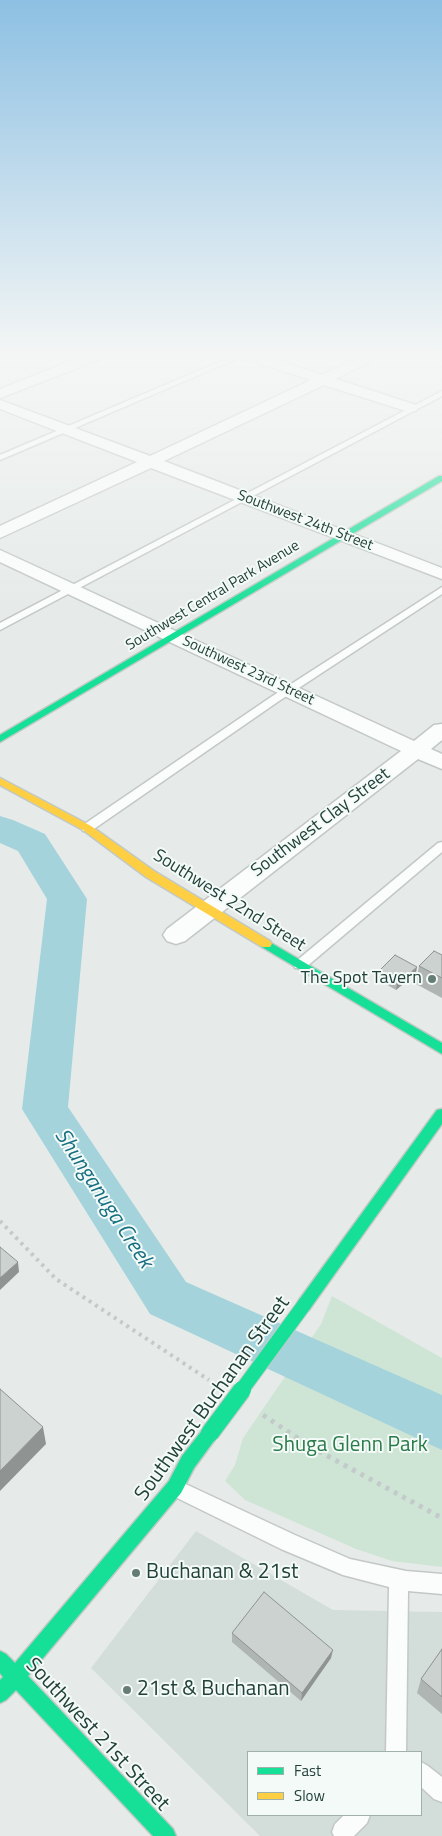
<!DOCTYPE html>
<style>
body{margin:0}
#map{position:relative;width:442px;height:1836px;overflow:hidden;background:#e6ebe9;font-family:"Titillium Web",sans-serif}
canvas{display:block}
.legend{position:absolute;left:247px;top:1751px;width:175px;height:65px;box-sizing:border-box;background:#f4faf7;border:1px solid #a0b0ab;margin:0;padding:6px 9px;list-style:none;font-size:15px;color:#214139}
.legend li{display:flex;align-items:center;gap:10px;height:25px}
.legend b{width:25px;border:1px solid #a0b0ab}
</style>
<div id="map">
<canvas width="442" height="1836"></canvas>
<ul class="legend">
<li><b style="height:6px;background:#16e098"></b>Fast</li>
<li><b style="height:6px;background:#ffcf43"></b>Slow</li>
</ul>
</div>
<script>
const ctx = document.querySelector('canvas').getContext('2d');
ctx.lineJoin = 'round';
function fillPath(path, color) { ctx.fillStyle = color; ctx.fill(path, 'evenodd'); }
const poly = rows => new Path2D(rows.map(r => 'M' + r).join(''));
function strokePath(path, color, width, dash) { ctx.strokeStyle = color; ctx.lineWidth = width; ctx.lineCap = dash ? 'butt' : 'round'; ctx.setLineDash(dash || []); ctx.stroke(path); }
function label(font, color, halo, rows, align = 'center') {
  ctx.font = font + ' "Titillium Web",sans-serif'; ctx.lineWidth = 4; ctx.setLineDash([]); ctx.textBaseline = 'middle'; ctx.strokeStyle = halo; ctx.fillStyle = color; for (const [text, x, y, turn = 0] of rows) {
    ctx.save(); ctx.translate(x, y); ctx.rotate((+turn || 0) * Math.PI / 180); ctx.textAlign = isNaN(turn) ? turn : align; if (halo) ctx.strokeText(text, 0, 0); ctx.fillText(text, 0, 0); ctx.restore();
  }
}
fillPath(poly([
 [196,1531,333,1610,442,1612,442,1836,260,1836,91,1668],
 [248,1752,421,1752,421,1815,248,1815]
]), '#d3ddd9');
fillPath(poly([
 [332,1296,442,1358,442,1567,392,1561,356,1549,245,1500,225,1481,235,1465,243,1438,321,1324]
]), '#cee5d6');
fillPath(poly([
 [0,816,13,820,45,834,87,899,68,1107,186,1282,442,1395,442,1450,150,1314,22,1109,47,899,18,851,0,843,0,816]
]), '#a4d3dc');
const lane = poly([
 [238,354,248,354,0,460,0,455,238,354],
 [442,391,442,396,0,630,0,623,442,391],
 [442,587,442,594,279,701,91,831,83,831,81,828,83,825,271,697,442,587],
 [442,842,442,852,305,968,295,968,294,965,295,962,438,843,442,842],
 [177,1480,295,1535,350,1559,406,1571,442,1574,442,1594,408,1591,406,1752,386,1752,389,1587,343,1575,281,1549,171,1495,168,1489,171,1483,177,1480],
 [421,1762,428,1766,442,1777,442,1802,434,1799,421,1787,421,1762],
 [344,1815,370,1815,367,1823,354,1836,334,1836,332,1832,335,1824,344,1815]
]);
const street = poly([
 [88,354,108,354,106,357,0,398,0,389,88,354],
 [237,354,259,354,322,375,365,354,384,354,336,379,416,405,418,408,416,411,406,411,324,385,164,461,442,568,442,579,151,468,0,538,0,526,137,462,0,409,0,400,150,456,311,380,239,357,237,354],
 [0,550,414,741,434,725,442,724,442,740,431,749,442,754,442,769,418,759,185,941,176,944,167,941,163,935,167,929,401,751,0,562,0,550]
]);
const fast = poly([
 [439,476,442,476,442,481,0,742,0,735,439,476],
 [266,940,442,1043,442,1054,262,947,260,944,262,941,266,940],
 [442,1109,442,1124,309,1310,304,1312,299,1310,297,1305,299,1300,437,1110,442,1109],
 [210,1425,216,1428,218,1433,216,1438,194,1468,181,1493,28,1676,173,1829,176,1836,153,1836,16,1690,6,1700,0,1703,0,1680,3,1677,0,1673,0,1651,6,1654,15,1663,169,1481,182,1456,204,1428,210,1425]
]);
const slow = poly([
 [0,778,91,826,154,871,270,941,272,944,270,947,262,947,146,877,83,830,0,785,0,778]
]);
strokePath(lane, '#c3c8c6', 3);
strokePath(street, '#c3c8c6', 3);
strokePath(fast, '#c1c9c6', 3);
strokePath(slow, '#c1c9c6', 3);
strokePath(poly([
 [0,1221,56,1279,209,1380]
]), '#c2cbc9', 4, [3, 4.5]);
strokePath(poly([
 [263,1415,311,1447,442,1518]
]), '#c2cbc9', 5, [4, 5.5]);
fillPath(lane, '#fbfcfc');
fillPath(street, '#fbfcfc');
fillPath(fast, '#16e098');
fillPath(slow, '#ffcf43');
const fastBridgeFar1 = poly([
 [241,1391,304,1305]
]);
const fastBridge = poly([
 [210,1433,242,1390]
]);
strokePath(fastBridgeFar1, '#c1c9c6', 16, []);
strokePath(fastBridge, '#c1c9c6', 20, []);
strokePath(fastBridgeFar1, '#16e098', 14);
strokePath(fastBridge, '#16e098', 18);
fillPath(poly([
 [442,955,442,998,416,984,419,966],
 [377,973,416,973,396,990,377,979],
 [232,1633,331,1658,301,1701,232,1642],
 [442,1649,442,1714,417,1693,421,1679]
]), '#afb5b3');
fillPath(poly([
 [417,967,416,973,396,990,397,984],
 [18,1262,19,1272,0,1290,0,1278],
 [43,1427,46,1444,0,1491,0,1471],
 [333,1650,331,1658,301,1701,302,1693]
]), '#8f9392');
const building = poly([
 [434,951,442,955,442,978,419,966,434,951],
 [395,955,417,967,397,984,377,973,395,955],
 [0,1247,18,1262,0,1278,0,1247],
 [0,1389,43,1427,0,1471,0,1389],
 [264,1592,333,1650,302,1693,232,1633,264,1592],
 [442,1649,442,1697,421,1679,442,1649]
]);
fillPath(building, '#ccd2d0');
strokePath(building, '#8f9392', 1);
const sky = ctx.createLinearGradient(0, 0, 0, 611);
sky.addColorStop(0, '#8dc0e3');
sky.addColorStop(0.58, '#f4f6f5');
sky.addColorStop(1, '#f4f6f500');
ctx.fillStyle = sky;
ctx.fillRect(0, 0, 442, 611);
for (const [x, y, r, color] of [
 [432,979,5,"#667c77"],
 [136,1573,5,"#667c77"],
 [127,1690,5,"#667c77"]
]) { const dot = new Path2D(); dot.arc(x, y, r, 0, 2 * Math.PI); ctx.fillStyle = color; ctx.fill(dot); strokePath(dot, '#f4faf7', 2); }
label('15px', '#214139', '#f4faf7', [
 ["Southwest 24th Street",305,521,21],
 ["Southwest Central Park Avenue",213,596,-31],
 ["Southwest 23rd Street",248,671,25]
]);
label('18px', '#214139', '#f4faf7', [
 ["Southwest Clay Street",321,823,-37],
 ["Southwest 22nd Street",229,901,32]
]);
label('18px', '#214139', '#f4faf7', [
 ["The Spot Tavern",422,979]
], 'right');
label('21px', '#214139', '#f4faf7', [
 ["Southwest Buchanan Street",213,1399,-54],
 ["Southwest 21st Street",97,1735,47]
]);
label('21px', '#297b49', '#f4faf7', [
 ["Shuga Glenn Park",350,1446]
]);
label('21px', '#214139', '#f4faf7', [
 ["Buchanan & 21st",146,1573],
 ["21st & Buchanan",137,1690]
], 'left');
label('italic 22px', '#176f82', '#f4faf7', [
 ["Shunganuga Creek",103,1199,57]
]);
</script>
